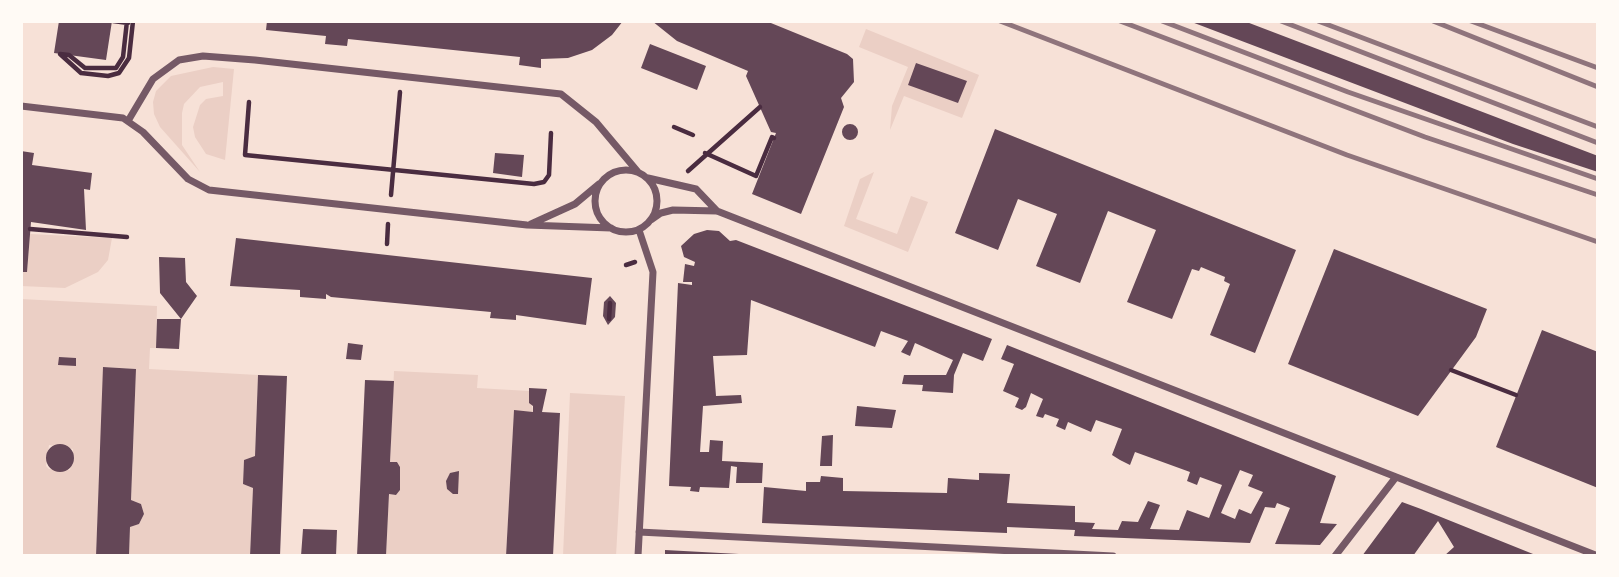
<!DOCTYPE html>
<style>
body{margin:0}
#map{position:relative;width:1619px;height:577px;overflow:hidden;background:#f7e1d7;font-family:Overpass,sans-serif}
canvas{display:block}
.frame{position:absolute;inset:0;border:23px solid #fffaf5;pointer-events:none}
</style>
<div id="map">
<canvas width="1619" height="577"></canvas>
<div class="frame"></div>
</div>
<script>
const ctx = document.querySelector('canvas').getContext('2d');
ctx.lineJoin = 'round';
function fillPath(path, color) { ctx.fillStyle = color; ctx.fill(path, 'evenodd'); }
const poly = rows => new Path2D(rows.map(r => 'M' + r).join(''));
function strokePath(path, color, width, dash) { ctx.strokeStyle = color; ctx.lineWidth = width; ctx.lineCap = dash ? 'butt' : 'round'; ctx.setLineDash(dash || []); ctx.stroke(path); }
fillPath(poly([
 [866,29,979,75,962,118,904,96,890,130,892,106,908,67,859,47],
 [213,67,234,69,225,160,206,154,195,137,193,127,200,105,206,99,223,96,223,82,200,87,184,104,182,113,182,145,200,172,160,127,154,114,153,102,156,91,171,76],
 [874,172,856,219,897,234,911,196,928,202,908,252,844,226,860,179],
 [30,234,112,238,108,260,98,272,65,288,21,286,21,272,27,271],
 [21,299,157,306,156,348,150,348,149,369,258,375,255,456,244,460,243,484,253,488,250,556,129,556,130,527,139,524,144,514,141,504,131,500,136,369,104,367,96,556,21,556],
 [49,445,73,449,70,470,49,469,46,466],
 [394,371,478,375,477,388,529,391,533,412,514,411,506,556,386,556,389,494,396,495,400,490,400,467,397,462,390,462],
 [570,393,625,396,616,556,563,556]
]), '#ebcfc5');
fillPath(poly([
 [59,21,112,21,106,60,54,53],
 [267,21,623,21,612,35,592,50,568,58,541,59,541,68,519,65,520,57,348,39,347,46,325,44,326,36,266,30],
 [652,21,766,21,847,54,853,59,854,82,841,98,844,107,801,214,752,194,776,133,771,132,746,76,748,71,677,41],
 [1189,21,1244,21,1598,156,1598,172,1513,144],
 [650,44,706,66,697,90,641,68],
 [916,63,967,81,958,103,908,85],
 '842 132a8 8 0 1 1 16 0a8 8 0 1 1-16 0Z',
 [995,129,1296,250,1255,353,1210,335,1230,284,1224,281,1225,277,1201,267,1199,271,1192,269,1172,319,1127,302,1156,230,1108,211,1080,283,1036,266,1057,214,1018,199,998,250,955,233],
 [21,151,34,153,32,165,92,173,90,190,84,189,86,230,31,222,27,272,21,272],
 [495,153,524,155,522,177,493,173],
 [707,230,719,231,730,241,736,240,992,339,983,361,963,353,954,375,953,393,922,391,923,385,902,384,904,375,946,375,953,360,915,343,910,356,901,352,908,341,881,331,875,347,751,300,747,355,713,356,716,396,741,395,742,403,703,406,700,452,709,452,710,440,723,441,722,461,763,463,762,483,736,483,737,467,731,466,729,488,700,487,699,492,690,491,691,487,669,486,678,283,692,285,692,282,683,282,685,264,694,266,695,262,684,257,681,246,694,234],
 [236,238,592,278,586,325,516,315,516,320,490,318,491,312,331,297,326,294,326,299,300,297,300,290,230,286],
 [1334,249,1487,309,1476,337,1418,416,1288,364],
 [159,257,185,258,186,282,197,296,181,319,160,293],
 [610,296,616,303,615,317,608,325,603,316,604,302],
 [157,319,181,319,179,349,156,348],
 [1542,330,1598,352,1598,488,1496,447],
 [348,343,363,345,361,360,346,359],
 [1007,345,1336,476,1320,523,1337,524,1320,545,1275,544,1290,508,1277,503,1275,508,1265,507,1250,543,1074,536,1075,530,1007,527,1007,533,762,523,764,487,806,491,806,482,820,482,821,476,843,478,843,491,947,493,948,478,979,480,979,473,1010,474,1007,503,1075,506,1075,522,1095,523,1092,529,1118,530,1122,521,1138,522,1148,501,1160,505,1150,529,1179,530,1187,510,1209,518,1222,485,1200,477,1197,485,1187,481,1190,472,1135,452,1130,465,1120,460,1112,455,1122,429,1096,420,1091,432,1068,422,1065,430,1056,426,1059,419,1045,414,1043,418,1036,416,1043,399,1031,393,1026,407,1022,410,1015,407,1019,398,1003,391,1014,364,1001,359],
 [1240,470,1253,475,1248,486,1263,492,1251,514,1239,509,1235,519,1221,513],
 [59,357,76,358,76,366,58,365],
 [103,367,136,369,131,500,141,504,144,514,139,524,130,527,129,556,96,556],
 [258,375,287,376,280,556,250,556,253,488,243,484,244,460,255,456],
 [365,380,394,381,390,462,397,462,400,467,400,490,396,495,389,494,386,556,357,556],
 [529,388,547,389,542,412,560,413,553,556,506,556,514,410,533,412,533,406,529,403],
 [857,406,896,410,892,428,855,426],
 [833,435,832,466,820,466,822,436],
 '46 458a14 14 0 1 1 28 0a14 14 0 1 1-28 0Z',
 [459,471,458,494,453,494,447,489,446,481,450,473],
 [1402,502,1421,509,1538,556,1444,556,1454,547,1438,521,1413,556,1362,556],
 [303,529,337,530,336,556,301,556],
 [665,550,739,554,738,556,665,556]
]), '#644757');
strokePath(poly([
 [113,21,128,23],
 [127,21,123,57,116,68,85,68,69,55,60,54,81,73,108,76,119,73,129,58,133,21],
 [249,102,245,155,534,184,544,182,549,175,551,133],
 [674,127,693,135],
 [705,153,756,176,772,137,774,138],
 [688,171,760,107],
 [391,195,400,92],
 [30,229,127,237],
 [387,244,388,224],
 [626,265,635,262],
 [609,319,610,303],
 [1451,370,1516,395]
]), '#4a2c40', 4.5);
strokePath(poly([
 [21,106,123,118,143,132,188,179,209,190,527,225,611,228],
 [128,121,153,79,179,60,203,56,255,60,561,94,596,122,638,172],
 '595 201a31 31 0 1 1 62 0a31 31 0 1 1-62 0Z',
 [648,178,696,189,717,211],
 [651,220,661,213,673,210,717,211,1598,556],
 [531,224,575,204,599,184],
 [639,532,1113,556],
 [638,556,653,272,639,230],
 [1335,556,1396,477]
]), '#755966', 7);
strokePath(poly([
 [1000,21,1347,155,1598,242],
 [1120,21,1425,137,1598,195],
 [1162,21,1348,92,1598,179],
 [1281,21,1598,143],
 [1318,21,1598,127],
 [1433,21,1598,87],
 [1471,21,1598,68]
]), '#8f747c', 5);
</script>
